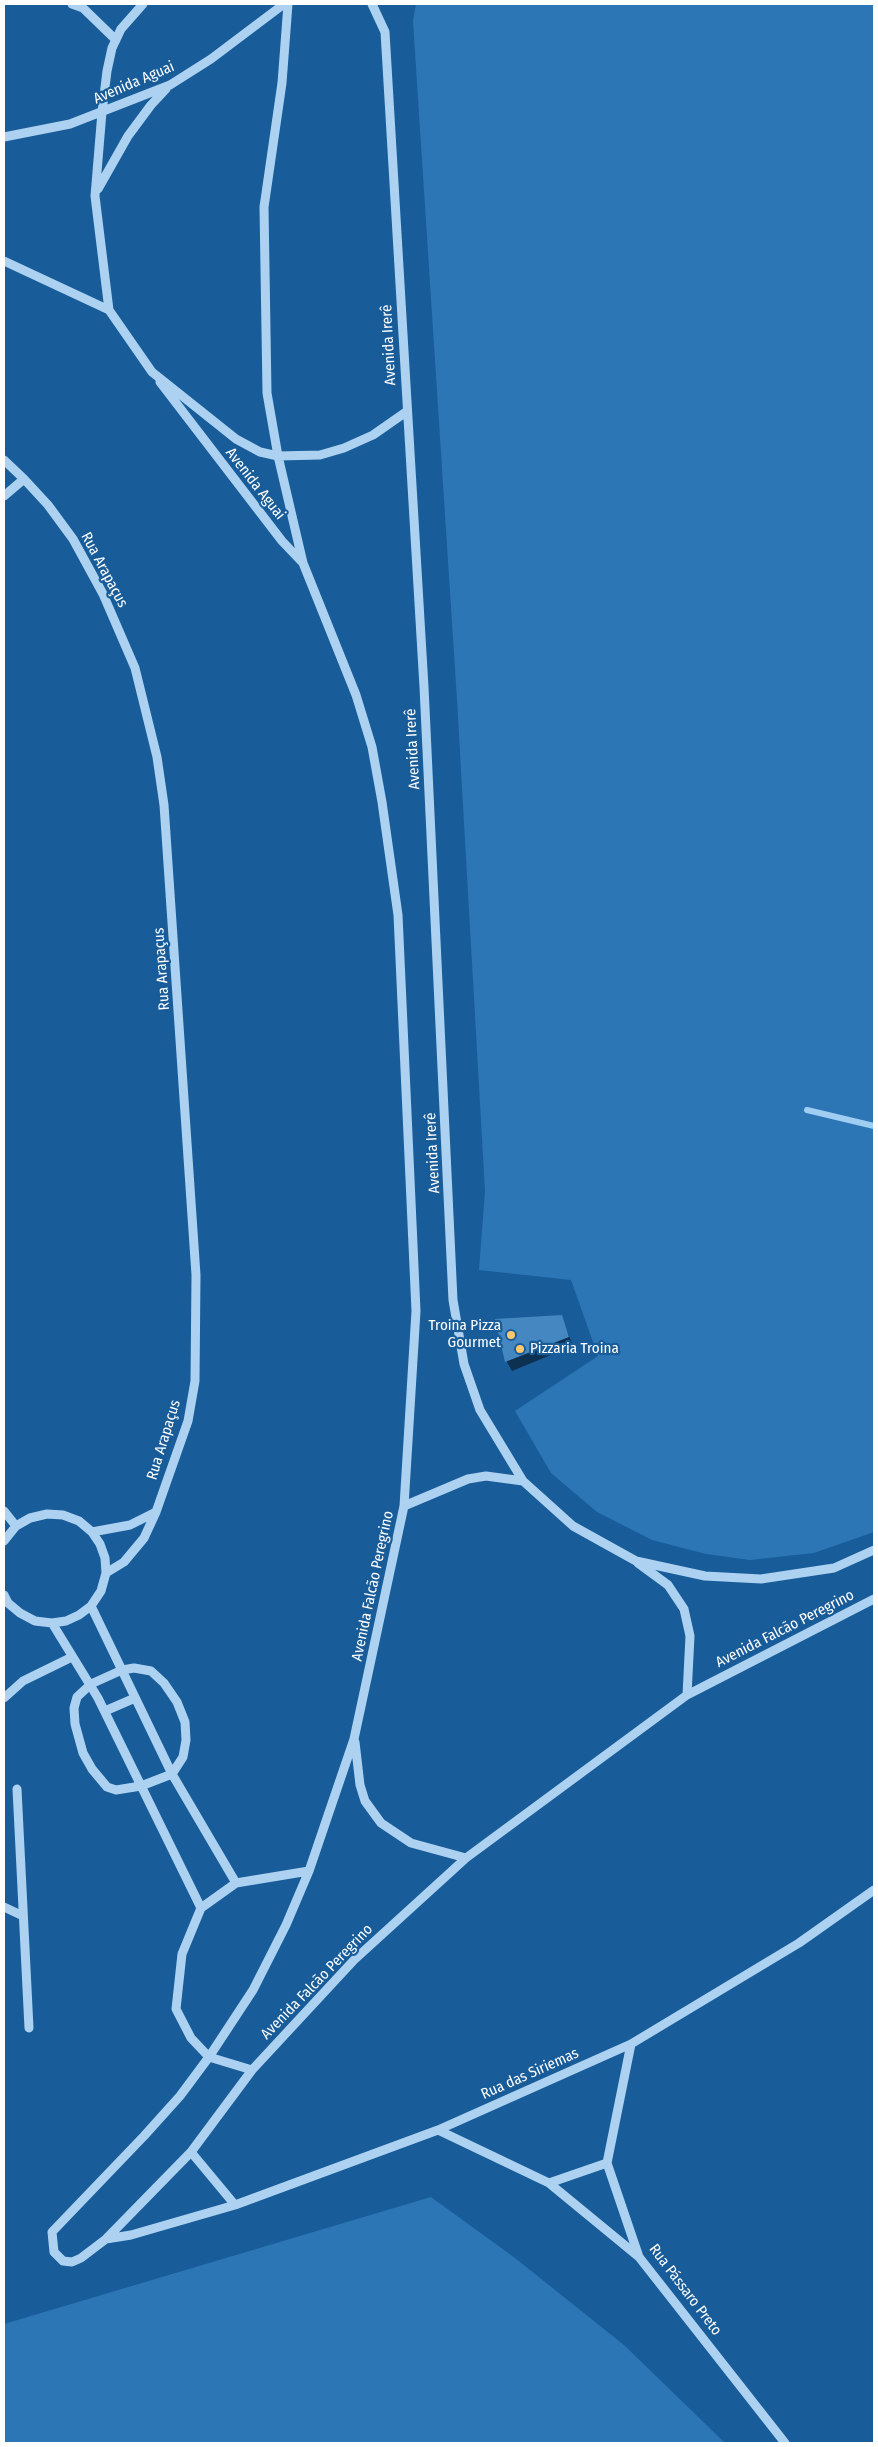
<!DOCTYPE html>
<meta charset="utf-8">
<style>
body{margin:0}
#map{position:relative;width:878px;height:2447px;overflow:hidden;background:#185c99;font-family:"Fira Sans Condensed",sans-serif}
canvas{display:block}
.frame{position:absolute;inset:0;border:5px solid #fff;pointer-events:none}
</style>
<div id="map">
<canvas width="878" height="2447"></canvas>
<div class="frame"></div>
</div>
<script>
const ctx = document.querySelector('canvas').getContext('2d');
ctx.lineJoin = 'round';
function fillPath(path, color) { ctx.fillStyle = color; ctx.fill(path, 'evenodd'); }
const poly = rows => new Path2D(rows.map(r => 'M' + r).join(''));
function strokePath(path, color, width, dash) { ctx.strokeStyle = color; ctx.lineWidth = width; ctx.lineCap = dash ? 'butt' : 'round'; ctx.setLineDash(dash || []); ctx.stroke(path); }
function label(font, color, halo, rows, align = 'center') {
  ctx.font = font + ' "Fira Sans Condensed",sans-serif'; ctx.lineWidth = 4.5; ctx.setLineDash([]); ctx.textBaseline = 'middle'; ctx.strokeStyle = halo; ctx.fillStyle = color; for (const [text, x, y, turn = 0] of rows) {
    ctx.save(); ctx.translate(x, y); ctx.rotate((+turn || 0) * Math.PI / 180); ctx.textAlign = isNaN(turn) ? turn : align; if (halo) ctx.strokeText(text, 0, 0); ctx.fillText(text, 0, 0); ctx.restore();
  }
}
fillPath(poly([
 [416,4,874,4,874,1532,814,1553,750,1560,706,1554,652,1540,597,1512,551,1473,515,1411,598,1356,571,1280,479,1270,485,1191,457,700,413,21],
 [431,2197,515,2258,624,2345,725,2443,4,2443,4,2324]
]), '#2c76b6');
fillPath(poly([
 [561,1316,573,1346,512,1371,507,1362,497,1320]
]), '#0007');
strokePath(poly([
 [807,1110,874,1126]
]), '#a0cef3', 6);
fillPath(poly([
 [562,1315,569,1337,505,1362,495,1319]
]), '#4587c1');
strokePath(poly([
 [72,4,83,8,116,40],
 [372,4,385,32,424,687,453,1300,464,1364,480,1410,523,1481,573,1526,636,1561,705,1576,761,1579,834,1568,874,1550],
 [4,137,70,124,170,85,211,59,284,4],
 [98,189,128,136,151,105,166,89],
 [4,261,109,310,152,372,236,439,260,452,278,456,320,455,344,448,373,435,406,412],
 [109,310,95,196,102,112,107,71,112,48,121,29,143,4],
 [160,382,282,541,302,562],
 [4,460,24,479,48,505,73,539,103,594,135,668,157,757,164,805,196,1275,195,1381,188,1421,156,1512,144,1538,124,1562,106,1573],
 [4,496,24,479],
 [404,1506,468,1479,486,1476,523,1481],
 [4,1511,16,1526],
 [92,1532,130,1525,156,1512],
 [4,1541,16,1526,30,1518,47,1514,63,1515,79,1521,92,1532,100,1544,105,1558,106,1573,101,1591,91,1606,79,1615,66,1621,52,1623,35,1621,20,1613,8,1603,4,1595],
 [638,1563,668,1585,684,1609,690,1636,687,1695],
 [91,1606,172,1774,236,1883],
 [52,1623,98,1698,201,1908],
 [134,1668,151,1671,164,1683,177,1702,185,1722,186,1740,183,1757,172,1774,141,1786,116,1790,107,1787,92,1769,83,1753,75,1724,74,1708,77,1697,91,1684,122,1670,134,1668],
 [4,1698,23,1681,72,1657],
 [105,1711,135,1698],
 [355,1742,360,1785,365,1801,381,1823,411,1843,466,1858],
 [17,1789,29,2028],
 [309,1871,236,1883,201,1908,182,1954,176,2009,191,2038,209,2057,180,2096,144,2136,52,2232,54,2252,63,2261,72,2262,81,2258,106,2239,191,2152,252,2070,354,1960,466,1858,687,1695,874,1599],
 [4,1907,23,1916],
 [631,2044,607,2163,639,2257,785,2443],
 [252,2070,209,2057,253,1990,286,1925,309,1871,354,1739,404,1506,416,1311,398,915,382,802,372,747,356,695,303,563,278,456,267,393,264,207,282,83,288,4],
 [438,2130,549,2183,607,2163],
 [191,2152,235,2205],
 [549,2183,639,2257],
 [106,2239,131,2235,235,2205,438,2130,631,2044,799,1943,874,1890]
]), '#add2f1', 9);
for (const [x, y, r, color] of [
 [511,1335,5,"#ffc86d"],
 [520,1349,5,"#ffc86d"]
]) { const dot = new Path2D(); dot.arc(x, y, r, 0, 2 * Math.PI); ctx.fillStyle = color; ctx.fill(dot); strokePath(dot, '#185c99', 2); }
label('15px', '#fff', '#185c99', [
 ["Avenida Aguai",134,83,-23],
 ["Avenida Irerê",389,345,-93],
 ["Avenida Aguai",255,484,52],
 ["Rua Arapaçus",104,570,62],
 ["Avenida Irerê",413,749,-93],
 ["Rua Arapaçus",162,969,-94],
 ["Avenida Irerê",433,1153,-93],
 ["Rua Arapaçus",164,1440,-73],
 ["Avenida Falcão Peregrino",373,1586,-78],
 ["Avenida Falcão Peregrino",785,1629,-27],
 ["Avenida Falcão Peregrino",317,1982,-46],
 ["Rua das Siriemas",530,2074,-24],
 ["Rua Pássaro Preto",685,2290,53]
]);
label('15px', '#fff', '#185c99', [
 ["Troina Pizza",501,1326],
 ["Gourmet",501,1343],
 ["Pizzaria Troina",530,1349,"left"]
], 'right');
</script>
